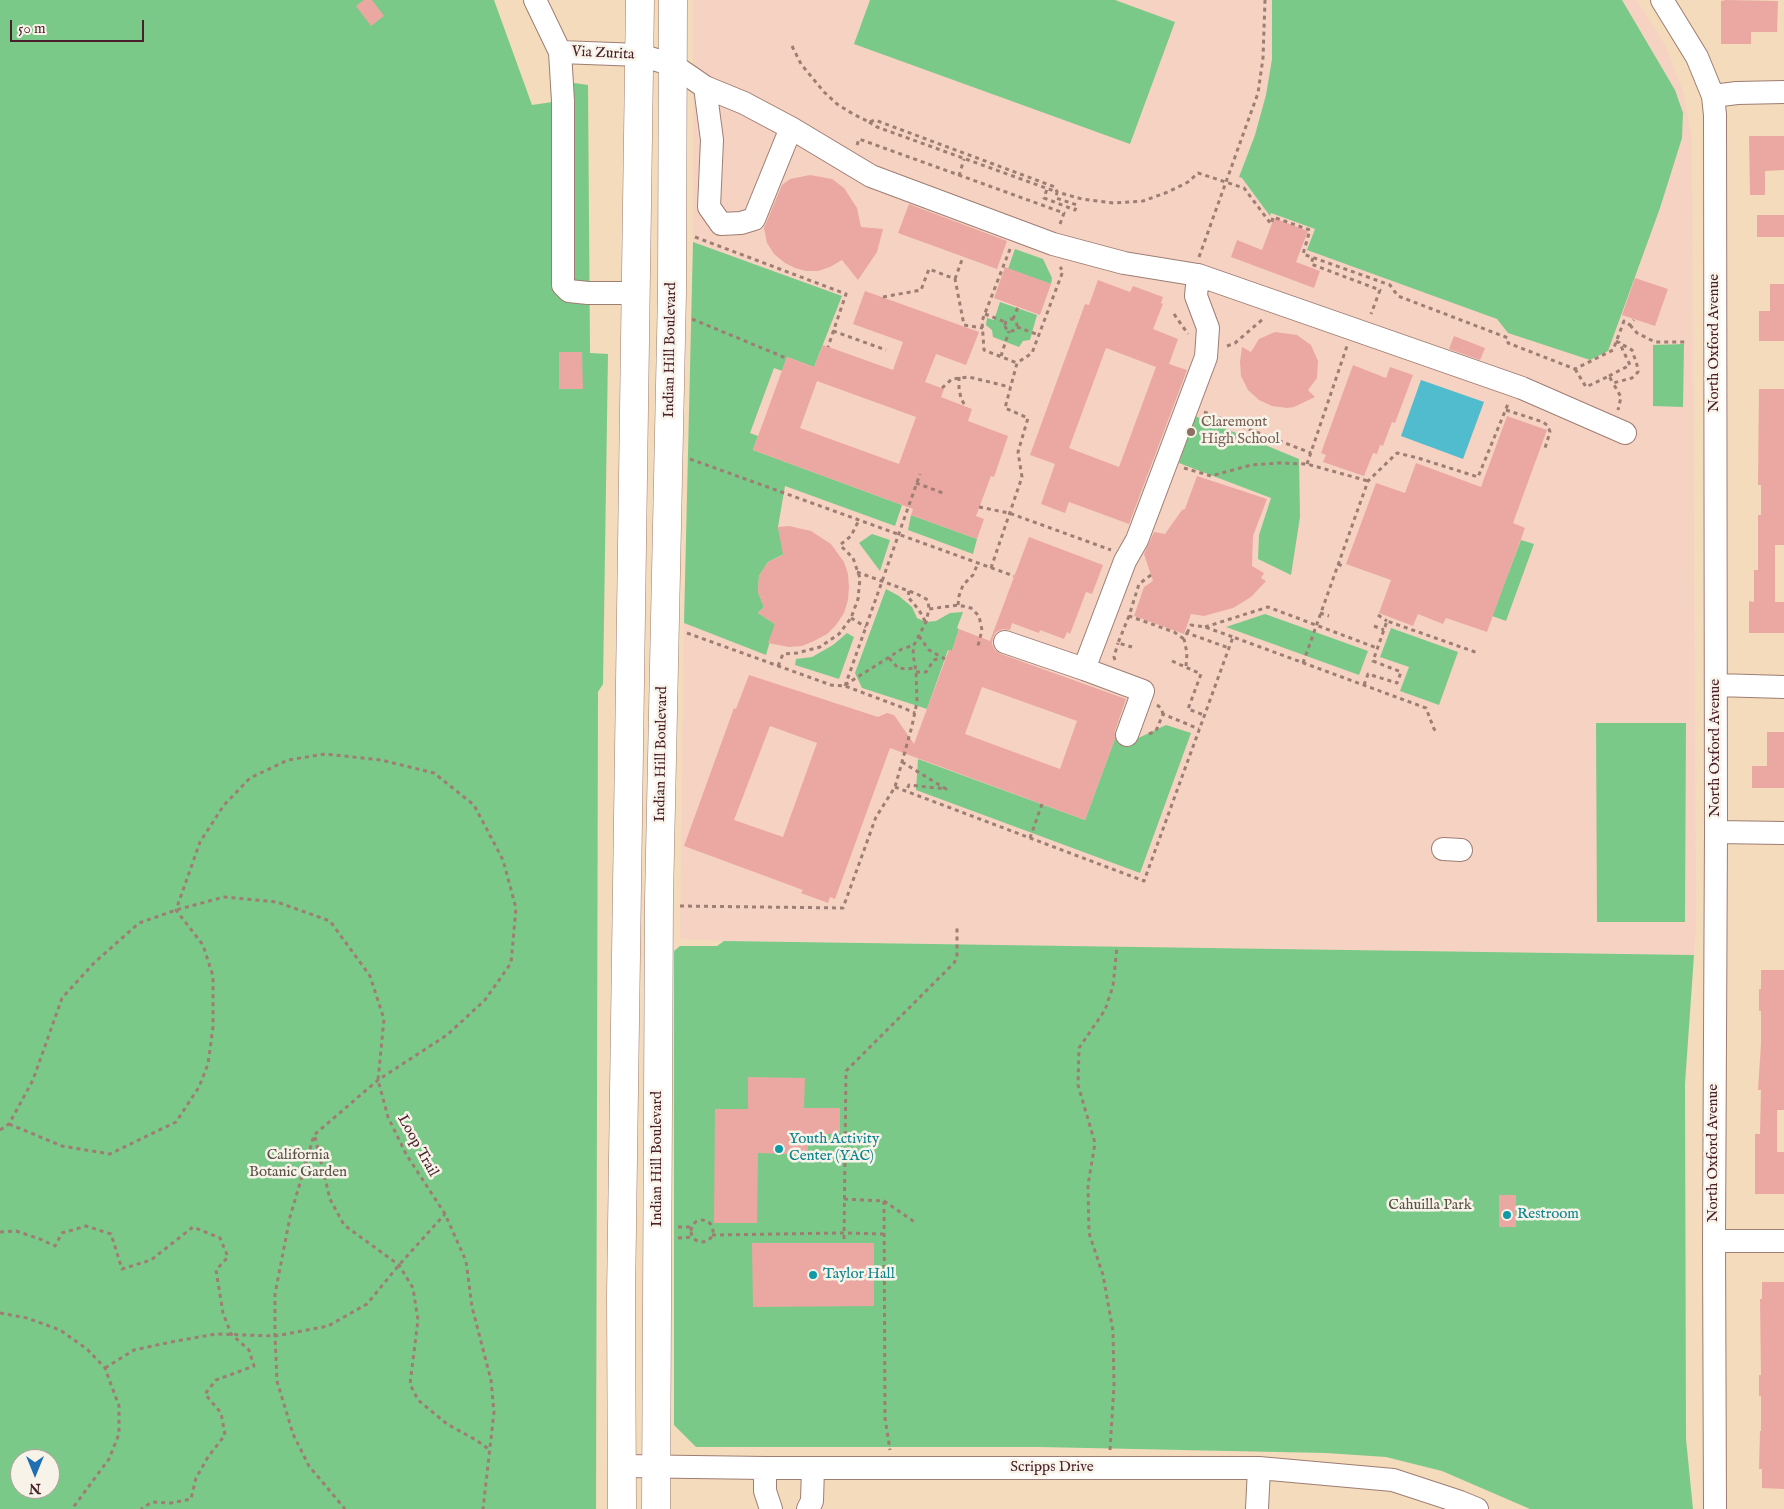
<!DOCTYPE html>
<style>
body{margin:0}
#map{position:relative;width:1784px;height:1509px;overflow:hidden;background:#f3dbbb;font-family:"IM FELL English",serif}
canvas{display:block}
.north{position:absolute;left:10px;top:1449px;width:50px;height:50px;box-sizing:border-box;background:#f7f3e8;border:1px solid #b29e9c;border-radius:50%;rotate:180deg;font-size:14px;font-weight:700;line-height:20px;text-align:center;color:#4a1f2b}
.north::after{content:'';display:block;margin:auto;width:18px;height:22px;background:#1f6fb2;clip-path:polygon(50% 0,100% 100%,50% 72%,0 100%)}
.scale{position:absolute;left:10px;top:20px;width:134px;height:22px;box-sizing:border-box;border:2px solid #4a1f2b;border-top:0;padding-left:6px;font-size:15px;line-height:18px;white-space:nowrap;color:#4a1f2b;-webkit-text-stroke:4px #f7f3e8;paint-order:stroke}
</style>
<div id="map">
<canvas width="1784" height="1509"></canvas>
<div class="north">N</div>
<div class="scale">50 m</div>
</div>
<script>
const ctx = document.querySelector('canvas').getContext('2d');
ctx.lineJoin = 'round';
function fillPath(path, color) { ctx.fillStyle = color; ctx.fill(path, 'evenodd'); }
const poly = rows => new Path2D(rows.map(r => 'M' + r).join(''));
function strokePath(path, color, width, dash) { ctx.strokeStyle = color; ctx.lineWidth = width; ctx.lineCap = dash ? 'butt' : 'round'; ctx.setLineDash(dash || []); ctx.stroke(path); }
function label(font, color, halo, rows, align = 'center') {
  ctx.font = font + ' "IM FELL English",serif'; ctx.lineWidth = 5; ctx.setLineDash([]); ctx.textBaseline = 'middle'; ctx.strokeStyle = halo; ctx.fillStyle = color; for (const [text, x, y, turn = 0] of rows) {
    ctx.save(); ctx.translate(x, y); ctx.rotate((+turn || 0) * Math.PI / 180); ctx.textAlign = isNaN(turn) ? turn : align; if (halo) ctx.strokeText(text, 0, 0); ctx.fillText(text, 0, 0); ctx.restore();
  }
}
fillPath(poly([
 [693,0,1637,0,1665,45,1684,94,1692,140,1696,928,1694,955,724,941,680,939,684,623,693,242]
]), '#f6d2c3');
fillPath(poly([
 [0,0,494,0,532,105,573,99,574,83,588,85,590,353,608,354,603,684,598,692,596,1509,0,1509],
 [20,1459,50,1459,50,1489,20,1489],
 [870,0,1115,0,1175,22,1130,144,854,44],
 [1272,0,1622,0,1675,90,1683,113,1682,138,1660,208,1608,351,1590,360,1508,333,1497,319,1307,250,1315,229,1271,213,1270,216,1242,178,1239,177,1255,135,1266,95,1272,59],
 [693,242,842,296,814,367,787,357,782,371,774,368,750,433,758,436,753,450,902,505,895,526,785,486,778,527,784,554,768,562,759,576,758,592,764,607,758,613,775,624,766,655,684,623],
 [1015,249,1043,259,1052,278,1051,284,1008,269],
 [1000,302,1037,315,1030,340,1023,341,1019,347,993,337,992,330,986,325,987,318,994,320],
 [1684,344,1683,407,1653,406,1653,345],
 [1195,416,1299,459,1300,517,1291,575,1258,559,1259,535,1271,498,1179,463],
 [911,515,977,539,973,554,908,530],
 [872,534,890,540,880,571,859,543],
 [1521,540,1534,544,1506,621,1492,616],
 [886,589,899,596,912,607,917,618,926,622,936,621,950,613,963,612,957,628,959,629,952,651,948,650,927,709,862,688,855,673],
 [1265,614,1368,651,1359,675,1226,627],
 [1391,628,1458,652,1439,705,1400,691,1409,667,1380,657],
 [847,633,854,637,839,679,795,665,796,659,812,657,833,645],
 [1596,723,1686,723,1685,922,1597,922],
 [1166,725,1191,733,1140,873,916,790,918,759,1085,820,1116,736,1132,741],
 [724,941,1694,955,1685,1084,1686,1439,1693,1509,1530,1509,1442,1471,1386,1457,1326,1453,1039,1447,696,1447,674,1425,674,951,680,946,717,946]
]), '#7bc989');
fillPath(poly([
 [1421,380,1484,402,1463,459,1401,436]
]), '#51bccd');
fillPath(poly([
 [364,0,372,0,384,16,371,26,356,6],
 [1726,0,1778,1,1777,32,1751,32,1751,44,1721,44,1721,1],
 [1749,136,1784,136,1784,170,1765,171,1765,195,1750,195],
 [810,175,832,179,844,188,857,208,861,227,883,229,877,252,858,280,842,260,830,267,818,271,806,271,795,268,785,263,774,254,767,243,764,228,782,185,790,179],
 [909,204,1007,241,997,269,898,233],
 [1757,215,1784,215,1784,237,1757,237],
 [1274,218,1308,231,1296,262,1320,271,1314,288,1231,257,1237,240,1262,250],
 [1005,267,1051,284,1040,315,994,298],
 [1635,278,1668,289,1655,326,1622,315],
 [1098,280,1130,292,1133,286,1163,297,1161,303,1163,304,1153,329,1178,339,1169,364,1187,370,1129,524,1069,502,1065,513,1041,504,1055,464,1030,455,1085,304,1089,305],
 [1106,348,1156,367,1119,467,1069,448],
 [1770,284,1784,284,1784,341,1759,341,1759,311,1770,311],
 [865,291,979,332,966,365,936,354,925,382,944,389,941,397,972,409,968,421,1008,436,994,477,991,476,976,516,984,519,977,539,911,515,913,509,753,450,787,357,814,367,823,345,893,370,903,342,853,324],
 [817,381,916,417,899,464,800,428],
 [1275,332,1297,335,1311,345,1318,361,1317,378,1308,390,1315,397,1294,407,1287,408,1272,406,1259,400,1248,390,1241,376,1240,362,1242,347,1251,352,1259,339],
 [1454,336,1485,348,1480,360,1449,349],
 [559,352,582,352,583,389,559,389],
 [1353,365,1386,378,1390,367,1413,375,1395,423,1392,422,1383,446,1380,445,1377,454,1373,453,1364,476,1323,462,1326,455,1321,453],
 [1759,389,1784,389,1784,545,1775,545,1775,602,1784,602,1784,633,1749,633,1749,601,1754,602,1754,570,1758,570,1758,515,1761,515,1761,485,1758,485],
 [1507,416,1547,430,1513,523,1525,528,1487,632,1446,618,1443,624,1418,614,1413,626,1379,613,1391,580,1346,564,1376,483,1405,493,1416,463,1481,487],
 [1197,476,1267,499,1253,536,1252,566,1264,573,1261,578,1266,581,1251,597,1233,608,1204,616,1191,614,1184,634,1134,616,1144,587,1153,581,1144,554,1154,532,1165,534,1182,510,1185,509],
 [789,526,811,531,831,544,844,562,848,574,849,587,848,600,844,613,836,625,827,634,814,641,802,646,789,647,768,643,775,624,758,613,764,607,758,592,759,576,768,562,783,555,778,527],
 [1029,537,1103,565,1092,594,1086,592,1070,634,1067,632,1064,639,1040,630,1039,633,1012,623,1010,630,1003,629,996,632,993,637,992,644,995,650,1001,654,1126,699,1115,731,1115,739,1085,820,890,748,835,899,830,897,828,903,801,893,803,890,684,846,734,708,736,709,749,675,878,717,887,713,894,715,914,744,949,650,952,651,959,629,990,641],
 [982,687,1077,721,1060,769,965,734],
 [770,726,817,743,783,837,734,820],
 [1767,732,1784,732,1784,788,1752,788,1752,766,1767,766],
 [1761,970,1784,970,1784,1110,1777,1110,1777,1152,1784,1152,1784,1194,1755,1194,1755,1134,1760,1134,1761,1090,1758,1090,1761,1044,1761,1011,1759,1011,1759,989,1761,989],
 [748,1077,805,1078,804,1108,840,1108,840,1134,808,1134,808,1155,758,1153,757,1223,714,1223,715,1109,748,1109],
 [1499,1195,1516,1195,1516,1227,1499,1227],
 [752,1243,874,1243,874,1306,753,1307],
 [1762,1282,1784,1282,1784,1489,1762,1488,1762,1469,1759,1469,1760,1431,1761,1431,1761,1396,1759,1396,1759,1375,1761,1375,1760,1299,1762,1299]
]), '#eba8a2');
const minor = poly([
 [535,0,560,52,640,55,673,65,705,87,744,103,791,128,754,219,741,223,721,224,709,207,712,140,705,87],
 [1662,0,1697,57,1713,96,1715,115,1716,832,1714,1241,1715,1509],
 [560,52,563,101,563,285,569,291,588,293,636,293],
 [1713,96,1737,93,1784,92],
 [791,128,871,176,1053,244,1124,263,1198,275,1522,388,1625,433],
 [1005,642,1084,669],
 [1716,685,1784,687],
 [1127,735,1143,691,1084,669,1125,561,1137,540,1206,357,1208,328,1196,296,1198,275],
 [1716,832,1784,833],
 [1443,849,1461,850],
 [1714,1241,1784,1241],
 [622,1466,765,1468,1259,1468,1393,1480,1460,1502,1477,1509],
 [765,1468,765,1491,771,1509],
 [808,1509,812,1501,813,1468],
 [1257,1509,1259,1468]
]);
const major = poly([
 [622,1509,621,1295,640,0],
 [656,1509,659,899,672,292,673,0]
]);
strokePath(minor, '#9e7d73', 24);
strokePath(major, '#9e7d73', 29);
strokePath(poly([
 [792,46,801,64,824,92,837,104,853,114,869,122,875,120,1055,187,1057,192,1082,199,1114,203,1143,201,1168,192,1188,182,1198,173,1244,188,1271,224,1273,217,1310,230,1303,254,1390,285,1398,296,1508,338,1508,343,1575,369,1613,350,1624,321,1630,325,1634,320],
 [869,122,877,127,1057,192,1056,198,1077,205,1075,210,1044,198,1047,189],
 [857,145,859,139,1064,213,1059,227],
 [959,176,964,159],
 [695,237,846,294,828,347],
 [1010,249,982,321,984,350,1017,363],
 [1199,257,1258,93,1263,58,1265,0],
 [1313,258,1311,264,1380,290,1371,314],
 [955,279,963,257],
 [883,297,921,290,929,269,955,279,964,325,983,328],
 [985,314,1005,322],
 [1174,314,1188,334],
 '1005 325a6 6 0 1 1 12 0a6 6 0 1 1-12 0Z',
 [692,319,786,358],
 [1013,319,1018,307],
 [1630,325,1637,333,1655,342,1685,342],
 [1017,327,1039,335],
 [833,331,886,350],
 [1616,341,1632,350,1637,365,1638,372,1632,378,1613,383,1621,397,1618,410],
 [1227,346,1235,343,1263,319],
 [1001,356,1009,331],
 [1575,369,1586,387,1609,376,1613,383],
 [1609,376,1630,365,1619,342],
 [959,377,959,389,961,398,965,406],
 [942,388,952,379,969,377,1010,387],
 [1506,410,1543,422,1548,426,1550,432,1545,448],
 [1204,412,1311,453],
 [690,459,1014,576],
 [1307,464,1347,346],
 [1184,468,1211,476,1251,465,1279,463,1307,464,1368,481],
 [916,483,943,493],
 [979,507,1009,513,1111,550],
 [1338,564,1345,567],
 [991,568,1022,477,1018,452,1028,418,1005,408,1017,363,1032,353,1063,271,1060,267],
 [857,572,917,594,928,600,929,609],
 [1151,575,1139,584,1129,616,1174,632,1184,639],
 [909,591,908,597,919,610,925,621],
 [958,605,959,596,963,585,973,575,978,563],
 [1320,613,1329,616],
 [1378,615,1387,621],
 [1129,616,1118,643,1132,647],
 [851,618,866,627],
 [1374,626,1384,630],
 [1205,627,1268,607,1377,648],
 [687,633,831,685,845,686,901,707,915,713],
 [1187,633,1191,625,1205,627,1233,637],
 [919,636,929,650,945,659],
 [889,658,898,668,907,669,915,668],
 [1115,660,1114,657,1118,643],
 [1172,661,1201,674,1188,709,1204,715],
 [1303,663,1368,481,1397,453,1418,458,1478,477,1508,404],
 [778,666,783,654,797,653,820,647,839,634,851,618,858,599,860,578,853,558,840,545,851,536,859,520],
 [1186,666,1187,653,1184,639,1187,633,1229,648],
 [916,672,926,672,934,660,941,658],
 [845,685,902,649,914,645],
 [1364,685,1368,674,1397,683,1401,672,1373,661,1387,621,1478,653],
 [845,686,920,474],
 [1157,705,1161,708,1163,714],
 [1149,734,1156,731,1163,714,1199,729],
 [902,762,946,789,909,785,906,791],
 [895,787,1144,881,1233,637,1426,708,1434,729,1437,732],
 [1030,838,1042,804],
 [680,906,843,908,876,817,895,787,902,762,912,726,917,702,916,672,913,654,914,645,926,622,929,609,958,605,971,608,979,616,982,630,978,646],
 [9,1124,62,1146,110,1154,176,1122,199,1087,208,1064,213,1027,213,976,203,945,176,910,200,842,224,805,250,778,288,760,325,754,381,760,434,773,474,805,503,860,516,908,511,963,485,1000,447,1035,378,1080,314,1135,290,1217,275,1294,275,1336,277,1381,293,1434,309,1466,345,1509],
 [0,1130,9,1124,33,1080,62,998,94,963,139,923,176,910,224,897,277,902,330,921,370,976,384,1019,378,1080,388,1117,406,1154,445,1214,466,1261,472,1307,491,1380,494,1412,483,1509],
 [315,1137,330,1199,344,1225,399,1265,413,1288,418,1320,410,1384,418,1400,447,1424,476,1440,490,1450],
 [844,1199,884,1201,916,1223],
 [884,1201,885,1418,890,1450],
 '691 1231a11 11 0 1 1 22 0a11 11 0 1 1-22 0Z',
 [678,1227,692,1227],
 [0,1232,16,1231,40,1239,55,1246,62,1233,86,1226,111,1234,122,1269,151,1260,193,1227,220,1238,228,1257,216,1270,223,1313,231,1334,249,1350,254,1366,216,1380,205,1394,221,1413,225,1435,208,1457,196,1478,191,1499,171,1503,152,1502,141,1509],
 [712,1235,844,1233,884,1234],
 [678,1238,693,1237],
 [844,1239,846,1071,954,963,957,957,957,928],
 [0,1313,27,1318,60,1330,87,1349,105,1368,119,1406,119,1434,109,1459,72,1509],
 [105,1368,134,1350,171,1342,216,1334,275,1336,328,1326,367,1304,399,1265,445,1214],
 [1110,1450,1114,1385,1113,1331,1103,1275,1089,1233,1088,1185,1095,1143,1078,1085,1079,1048,1105,1010,1113,986,1117,947]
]), '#9e7d73', 3, [4, 4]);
strokePath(minor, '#fff', 22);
strokePath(major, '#fff', 28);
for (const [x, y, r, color] of [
 [1191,432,5,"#8d6e63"],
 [779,1149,5,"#0f9aa8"],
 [1507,1215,5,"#0f9aa8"],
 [813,1275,5,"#0f9aa8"]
]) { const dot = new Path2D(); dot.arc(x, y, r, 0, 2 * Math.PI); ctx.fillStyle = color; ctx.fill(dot); strokePath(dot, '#f7f3e8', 2); }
label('15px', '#4a1f2b', '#f7f3e8', [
 ["Via Zurita",603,54,3],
 ["North Oxford Avenue",1715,343,-90],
 ["Indian Hill Boulevard",671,350,-89],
 ["North Oxford Avenue",1716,748,-90],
 ["Indian Hill Boulevard",662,754,-89],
 ["Loop Trail",417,1146,61],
 ["North Oxford Avenue",1714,1153,-90],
 ["Indian Hill Boulevard",658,1159,-90],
 ["Scripps Drive",1052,1468]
]);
label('15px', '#785e54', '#f7f3e8', [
 ["Claremont",1201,423],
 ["High School",1201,440]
], 'left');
label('15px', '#0d838f', '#f7f3e8', [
 ["Youth Activity",789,1140],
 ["Center (YAC)",789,1157],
 ["Restroom",1517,1215],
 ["Taylor Hall",823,1275]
], 'left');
label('15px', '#595247', '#f7f3e8', [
 ["California",298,1156],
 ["Botanic Garden",298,1173],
 ["Cahuilla Park",1430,1206]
]);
</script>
